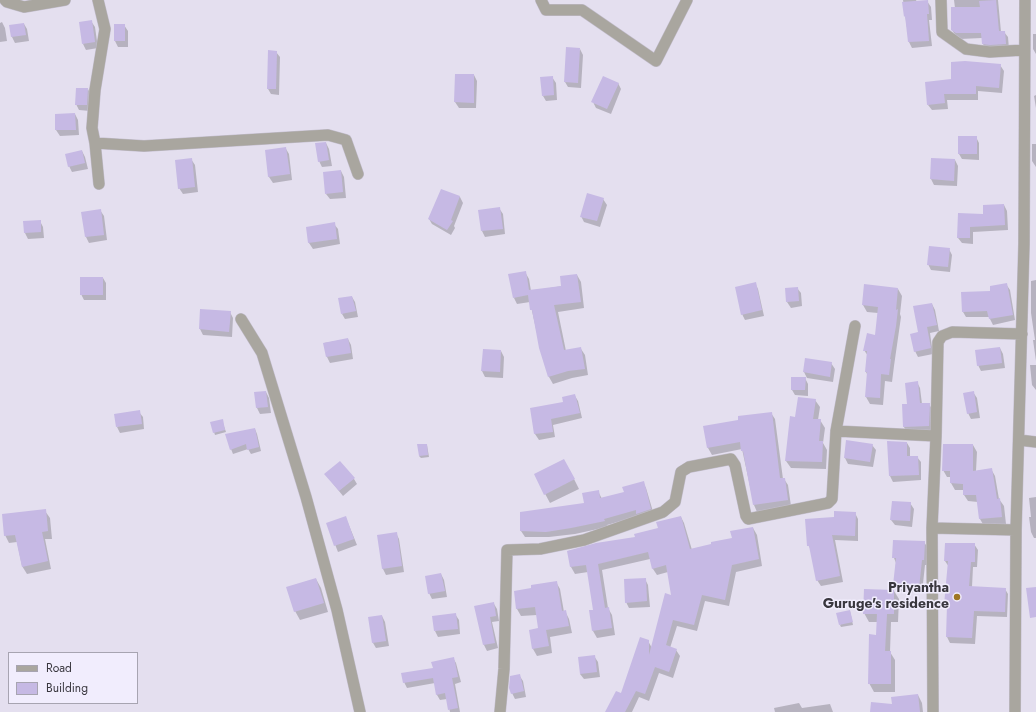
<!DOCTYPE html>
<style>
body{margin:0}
#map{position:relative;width:1036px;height:712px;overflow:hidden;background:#e4dfef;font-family:Jost,sans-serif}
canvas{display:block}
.legend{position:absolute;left:8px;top:652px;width:130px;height:52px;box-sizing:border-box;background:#f1edfd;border:1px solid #a7a4b1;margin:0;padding:5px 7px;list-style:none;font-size:12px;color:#39373e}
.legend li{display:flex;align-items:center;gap:8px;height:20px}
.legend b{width:20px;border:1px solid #a7a4b1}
</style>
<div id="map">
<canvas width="1036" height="712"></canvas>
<ul class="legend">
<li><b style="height:5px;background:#a9a69f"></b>Road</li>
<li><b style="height:11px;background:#c6b9e4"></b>Building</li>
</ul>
</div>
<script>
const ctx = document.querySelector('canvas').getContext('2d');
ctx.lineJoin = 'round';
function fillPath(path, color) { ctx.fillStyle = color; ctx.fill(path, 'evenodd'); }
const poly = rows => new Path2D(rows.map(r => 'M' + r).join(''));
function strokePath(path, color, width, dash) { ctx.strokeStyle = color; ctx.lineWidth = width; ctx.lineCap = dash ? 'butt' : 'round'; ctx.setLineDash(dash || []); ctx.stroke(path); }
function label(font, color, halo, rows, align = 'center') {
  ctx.font = font + ' Jost,sans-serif'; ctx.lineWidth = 3; ctx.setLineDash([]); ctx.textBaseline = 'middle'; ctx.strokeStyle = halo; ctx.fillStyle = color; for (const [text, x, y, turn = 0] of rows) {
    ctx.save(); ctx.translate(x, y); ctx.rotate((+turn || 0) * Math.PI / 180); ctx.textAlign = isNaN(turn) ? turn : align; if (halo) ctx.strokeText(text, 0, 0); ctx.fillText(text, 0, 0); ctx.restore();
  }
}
fillPath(poly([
 [903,0,916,0,917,2,927,1,931,7,932,20,929,20,932,46,912,48,909,42],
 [954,0,998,0,1001,32,1004,32,1008,37,1009,49,986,49,983,44,982,38,960,39,956,36,952,30,955,8],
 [91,21,95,27,98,48,86,50,83,44],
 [2,22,5,28,7,41,0,42,0,23],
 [24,24,27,29,29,41,15,43,12,37,10,26],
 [115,25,124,25,128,31,128,47,118,47,115,41],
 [1033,34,1036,34,1036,54,1033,49],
 [580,49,583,55,581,88,568,87,565,82],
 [276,52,280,57,279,95,271,94,268,89],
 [1000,65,1004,71,1002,93,978,91,978,100,947,100,948,109,932,110,928,105,952,80],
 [474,75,477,81,476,108,459,108,455,102],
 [552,77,556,83,557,100,546,101,543,96],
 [618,83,621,89,611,114,596,108,593,102],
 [88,89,91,95,90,111,79,110,76,104],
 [1036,95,1036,108,1034,96],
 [75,114,78,120,79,135,60,136,56,130,56,115],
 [976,137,979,143,979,160,962,159,959,154],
 [326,143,329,149,332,166,322,167,319,161],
 [1032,144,1036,144,1036,167,1032,161],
 [286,149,289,154,292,180,273,183,269,177,266,151],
 [82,151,85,157,88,169,72,172,69,166],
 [191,159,195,165,198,192,183,194,179,188],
 [932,159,955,160,958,166,957,186,934,185,931,179],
 [341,171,344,177,346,198,330,199,326,194],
 [442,190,460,197,463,203,454,226,455,228,451,235,432,224,429,219],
 [603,199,607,205,600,227,584,222,581,216],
 [1004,205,1007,211,1008,230,973,232,973,244,962,243,958,238,959,214,984,215],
 [499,208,503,214,505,234,485,237,482,231,480,211],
 [100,210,104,216,107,240,89,243,86,237,82,213],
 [40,221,43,227,44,238,28,239,25,233,24,222],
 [334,224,338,229,340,244,313,249,309,243,307,228],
 [949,249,952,255,950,272,931,270,928,264],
 [525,272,529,279,531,291,562,286,577,275,581,282,584,308,558,312,566,351,581,349,585,355,588,375,572,378,553,384,549,377,540,347,530,302,517,304,514,298],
 [103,278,106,283,106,300,84,300,81,294],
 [1036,280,1036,361,1033,340,1035,340,1031,313,1031,281],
 [755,283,758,289,764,316,745,320,742,314],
 [1006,284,1010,290,1015,320,993,325,989,317,966,317,963,312,992,292],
 [865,285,898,289,902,296,900,314,901,317,894,366,892,382,885,381,883,405,870,404,866,397,868,376,866,372,868,356,864,350,876,336,878,313,867,312,863,305],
 [797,288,801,293,802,306,791,308,787,302],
 [352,297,355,302,358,317,345,319,342,314],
 [932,304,935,310,939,331,930,333,933,354,918,357,915,351,920,333],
 [201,311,230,312,233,318,232,337,203,335,200,329],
 [348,339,351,345,353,359,330,363,327,357,324,343],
 [1000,348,1003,354,1005,368,981,371,978,365],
 [501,351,504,357,503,378,485,377,482,371],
 [831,363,835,369,833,382,807,378,804,372],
 [1030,365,1036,365,1036,390,1032,385],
 [805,378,808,384,808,396,795,395,792,390],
 [917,382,920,388,922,404,929,404,932,409,932,432,907,433,904,427,903,405,908,405],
 [266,392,269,398,271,413,260,414,257,408,255,393],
 [973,392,977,398,980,418,971,419,968,413],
 [575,396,578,401,582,418,553,425,555,437,539,440,535,434,531,409,564,403],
 [815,400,820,407,818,420,820,420,825,428,823,443,827,450,826,469,791,468,786,461,796,418],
 [139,412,143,417,144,429,120,433,117,427],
 [771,413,775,419,783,479,784,479,788,485,791,506,757,512,754,505,742,449,712,455,708,448,704,427,739,421],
 [222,420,226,432,215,435,214,432],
 [255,429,257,434,261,451,251,454,248,449,233,454,231,449],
 [907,443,910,448,910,457,917,457,921,462,921,480,893,482,890,476],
 [427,445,429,457,421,458,419,456],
 [872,445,876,450,873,467,848,464,845,458],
 [973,445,977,452,976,471,991,469,995,476,999,499,1004,506,1006,524,984,526,980,519,978,502,968,501,964,495,964,490,955,490,951,483,951,477,947,477,943,470],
 [569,469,579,489,550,503,535,475],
 [326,475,354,479,357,484,343,496],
 [643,482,646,488,654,515,639,516,607,525,607,527,575,534,549,537,525,537,521,531,521,513,585,504,598,491,602,499,625,493],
 [1036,497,1036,538,1034,538,1031,532,1029,517,1031,517,1029,498],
 [910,503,914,509,912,527,895,525,891,520],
 [45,511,50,518,52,539,45,539,51,569,27,574,22,566,17,542,9,543,5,535],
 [855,513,858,519,858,541,835,540,843,582,821,586,817,580,812,551,808,545,835,518],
 [681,517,684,523,692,550,733,539,753,528,757,535,762,566,736,572,729,606,705,601,697,631,677,626,670,648,676,650,680,656,673,678,659,673,649,701,639,697,632,712,606,712,621,694,648,641,652,648,672,596,668,572,657,575,653,569,650,559,602,570,608,608,612,615,615,635,597,638,593,631,590,611,594,610,588,572,575,574,571,567,568,551,636,538,659,529],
 [346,518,357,545,338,552,327,524],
 [396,533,399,539,404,572,386,575,383,569,378,536],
 [894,541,924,542,928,548,927,565,925,565,922,593,897,591,894,585,896,563,894,558],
 [974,544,978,550,977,567,973,567,972,587,1005,589,1008,594,1007,617,977,616,975,644,950,643,947,637,948,610,945,604,949,567,945,561],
 [441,574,444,580,447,597,432,599,429,593],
 [316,579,321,588,328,612,300,620,295,611],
 [645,579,648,585,650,607,629,608,626,602],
 [556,582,560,589,564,612,565,611,569,619,572,633,550,637,552,653,537,656,533,649,539,629,537,615,521,616,517,609,515,592,533,589],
 [894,591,899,599,898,622,891,622,890,652,895,660,895,692,874,692,869,683,877,636,878,622,869,622,864,613],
 [494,604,497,609,499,621,492,622,498,648,487,651,484,645,475,607],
 [850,611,853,625,841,627,840,625],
 [455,614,459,620,460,634,438,637,435,631],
 [382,616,385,622,389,646,376,648,373,643],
 [594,656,598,662,600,677,584,679,580,674],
 [453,658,456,663,461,682,455,684,460,712,450,712,447,699,440,700,437,695,435,683,407,688,404,682,434,669],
 [519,675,523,681,526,697,515,699,512,693],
 [918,695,922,703,923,712,871,712],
 [799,703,802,708,830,704,833,712,775,712,774,708]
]), '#0003');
fillPath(poly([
 [928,0,929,14,927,14,929,41,908,42,905,16,904,17,902,2],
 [996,0,999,31,1005,31,1006,44,990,45,982,44,981,33,956,33,951,30,951,7,980,7,979,1],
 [92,20,95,42,82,44,79,22],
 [24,23,26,35,11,37,9,25],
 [114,24,125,24,125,41,114,41],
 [566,47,580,48,578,83,564,82],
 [268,50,277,51,276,89,267,89],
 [965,61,1001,64,999,88,976,86,976,94,944,94,945,103,927,105,925,82,951,79,951,62],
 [455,74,474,74,474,103,454,102],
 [553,76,554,95,542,96,540,77],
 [603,76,619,83,607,109,591,102],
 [76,88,88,88,87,105,75,105],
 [75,113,76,130,55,130,55,114],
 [958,136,977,136,977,154,958,154],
 [326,142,329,160,318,162,315,143],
 [286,147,290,174,268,177,265,150],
 [82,150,85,163,68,167,65,154],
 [192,158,195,187,178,189,175,160],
 [931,158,955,159,954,181,930,179],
 [341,170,343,192,325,194,323,172],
 [441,189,460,196,451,220,453,221,447,230,428,219],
 [587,193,604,198,597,221,580,217],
 [1004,204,1005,225,970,227,970,238,957,238,958,213,983,214,983,205],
 [500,207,503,229,481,231,478,210],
 [101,209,104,235,85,237,81,212],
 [41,220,41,232,24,233,23,221],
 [335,222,337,239,308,243,306,227],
 [929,246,950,248,948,267,927,265],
 [526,271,529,290,561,286,560,276,577,274,581,302,554,305,564,350,581,347,585,369,568,371,548,377,539,348,532,310,530,310,528,295,513,298,508,274],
 [80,277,103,277,103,295,80,295],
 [756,282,762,310,741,315,735,287],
 [1007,283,1013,315,989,319,987,311,962,312,961,292,990,291,990,286],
 [864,284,898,288,896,310,898,309,896,326,890,359,891,359,889,375,881,374,880,398,865,397,867,372,865,372,867,351,863,351,867,333,875,335,878,307,862,305],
 [798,287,799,301,786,302,785,288],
 [352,296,356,311,341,314,338,298],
 [932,303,937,325,927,327,931,348,914,352,910,334,918,332,913,306],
 [200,309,231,311,229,332,199,329],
 [348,338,351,353,326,357,323,343],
 [1000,347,1002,363,977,366,975,350],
 [483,349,501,350,500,372,481,371],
 [805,358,832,362,830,377,803,372],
 [791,377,806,377,805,390,791,390],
 [918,381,920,403,930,403,929,426,903,427,902,404,907,404,905,383],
 [266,391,268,407,256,408,254,392],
 [974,391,977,412,967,414,963,393],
 [575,394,580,413,551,419,553,432,534,434,530,408,563,402,562,397],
 [798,397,816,399,813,419,821,419,819,441,823,441,822,462,785,461,790,416,795,417],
 [140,410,142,424,116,427,114,414],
 [772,412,780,478,785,478,788,500,753,505,743,451,741,451,740,442,707,448,703,426,738,420,738,416],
 [223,419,225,430,213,433,210,422],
 [255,428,259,447,247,450,246,444,230,450,225,434],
 [846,440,873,444,870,462,844,458],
 [887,441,907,442,907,456,918,456,919,475,889,476],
 [417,444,427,444,428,455,419,456],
 [943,444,973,444,973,471,992,468,997,499,1000,498,1002,517,979,519,976,495,963,495,963,484,950,483,950,471,942,471],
 [564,459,575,479,544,495,534,474],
 [340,461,355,478,339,491,324,474],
 [644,481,651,509,636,514,636,510,604,519,605,521,571,528,546,532,520,531,520,512,584,503,582,493,599,490,600,498,624,492,622,487],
 [892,501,911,502,910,521,890,520],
 [46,509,48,531,42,532,48,561,22,567,15,535,4,536,2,514],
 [834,511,856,512,855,536,832,535,840,576,816,581,809,546,807,546,805,519,834,517],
 [346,516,354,539,334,546,326,523],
 [681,516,690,549,711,544,711,542,732,538,730,531,753,527,759,559,732,565,725,600,702,595,694,625,673,620,666,645,677,649,669,672,655,667,645,694,636,691,625,712,605,712,616,691,621,693,640,637,649,640,649,655,665,593,671,595,666,565,652,569,648,552,598,564,605,608,609,607,612,628,592,631,589,610,593,610,586,565,570,567,567,551,596,543,635,537,634,534,658,528,656,522],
 [397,532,402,566,382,569,377,535],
 [893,540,925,541,924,560,922,560,919,588,893,585,896,558,892,558],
 [945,543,975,543,975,562,971,562,969,586,1006,588,1005,612,974,611,972,638,946,637,947,605,944,605,948,561,944,561],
 [441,573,445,591,428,594,425,576],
 [316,578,324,603,294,612,286,587],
 [646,578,647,601,625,603,624,579],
 [557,581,562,611,566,610,569,626,546,630,549,646,532,649,529,630,538,628,535,607,516,609,514,591,531,588,531,585],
 [1036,587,1036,617,1030,618,1026,588],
 [864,589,894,590,894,614,887,614,885,651,891,651,891,684,868,684,869,634,876,635,877,614,863,614],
 [494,602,496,616,490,617,495,643,483,645,474,606],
 [850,610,853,622,839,625,836,613],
 [456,613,458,629,434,631,432,616],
 [382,615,386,641,372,643,368,617],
 [595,655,597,672,580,674,578,657],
 [454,657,458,677,452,678,458,708,448,710,445,693,436,695,433,678,403,683,401,673,433,668,431,662],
 [520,674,524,691,511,694,509,688,510,676],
 [918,694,920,712,870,712,871,702,892,704,891,697]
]), '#c6b9e4');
const minor = poly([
 [5,0,7,2,24,7,65,0],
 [98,0,105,29,95,90,92,128,95,143,99,184],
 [541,0,546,10,582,10,656,61,687,0],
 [941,0,942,32,966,49,990,52,1024,50],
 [95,143,144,146,328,135,346,140,358,174],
 [241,319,262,353,306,497,337,610,360,712],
 [836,431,936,436],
 [1019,440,1036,442],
 [932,528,1016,530],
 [500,712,504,669,507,550,540,549,584,540,663,512,675,502,681,472,689,467,731,459,735,465,746,516,748,519,828,503,832,499,836,431,855,326],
 [933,712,932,528,936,436,938,342,942,336,952,332,1022,334],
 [1015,712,1016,530,1024,244,1025,0]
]);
strokePath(minor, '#c2bdcc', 12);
strokePath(minor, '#a9a69f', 11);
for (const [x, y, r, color] of [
 [957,597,4,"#9e7623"]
]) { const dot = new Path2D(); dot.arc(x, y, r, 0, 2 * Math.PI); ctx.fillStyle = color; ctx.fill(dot); strokePath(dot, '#f1edfd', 1.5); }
label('bold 14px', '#39373e', '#f1edfd', [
 ["Priyantha",949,589],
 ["Guruge's residence",949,605]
], 'right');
</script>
